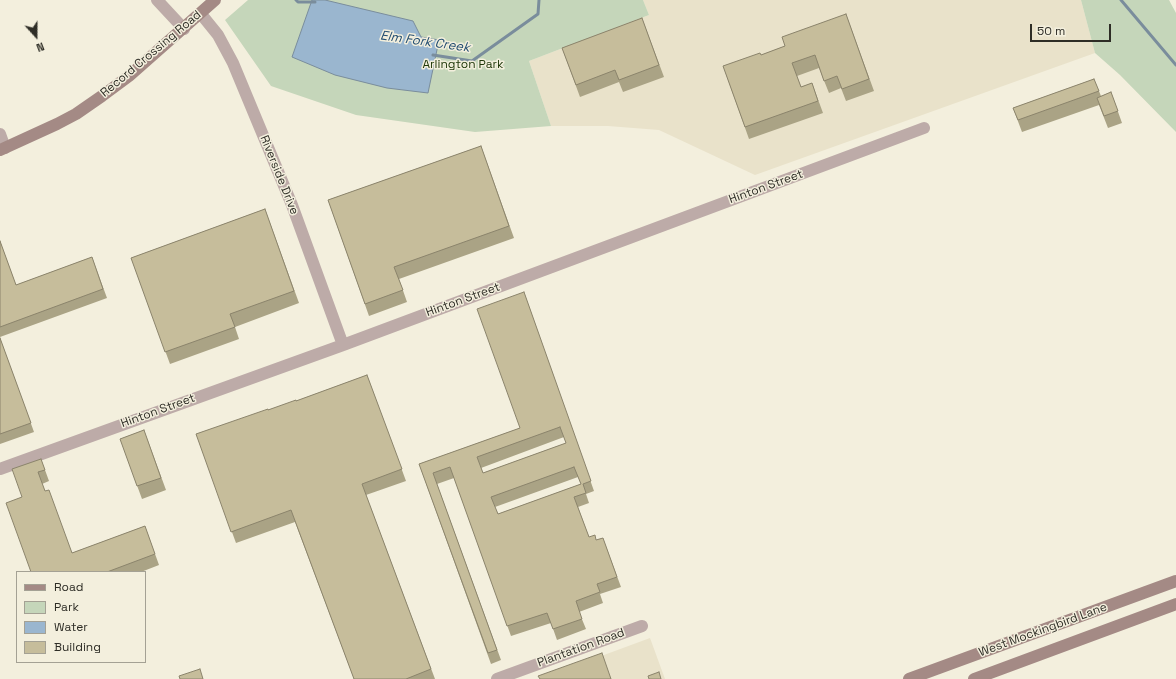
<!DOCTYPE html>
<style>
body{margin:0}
#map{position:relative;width:1176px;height:679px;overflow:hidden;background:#f3efdd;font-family:"Space Grotesk",sans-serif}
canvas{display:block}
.legend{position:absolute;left:16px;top:571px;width:130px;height:92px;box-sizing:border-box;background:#f3efdd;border:1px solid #a4a194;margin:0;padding:5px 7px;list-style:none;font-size:12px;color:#2e2d26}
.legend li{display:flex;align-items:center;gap:8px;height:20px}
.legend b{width:20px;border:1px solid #a4a194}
.north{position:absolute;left:16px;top:16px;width:40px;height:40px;-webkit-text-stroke:3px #f3efdd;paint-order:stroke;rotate:159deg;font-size:11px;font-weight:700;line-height:16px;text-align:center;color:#2e2d26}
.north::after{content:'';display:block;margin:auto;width:14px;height:18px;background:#2e2d26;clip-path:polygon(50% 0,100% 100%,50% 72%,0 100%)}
.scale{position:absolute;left:1030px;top:24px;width:81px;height:18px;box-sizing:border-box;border:2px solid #2e2d26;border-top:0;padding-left:5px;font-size:12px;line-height:14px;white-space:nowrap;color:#2e2d26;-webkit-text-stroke:3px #f3efdd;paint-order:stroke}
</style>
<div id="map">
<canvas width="1176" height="679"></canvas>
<ul class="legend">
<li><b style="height:5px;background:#a48a85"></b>Road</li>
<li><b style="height:11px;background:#c5d6ba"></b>Park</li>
<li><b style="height:11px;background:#9ab6cf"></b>Water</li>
<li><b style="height:11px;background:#c6bd9b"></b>Building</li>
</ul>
<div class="north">N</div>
<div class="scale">50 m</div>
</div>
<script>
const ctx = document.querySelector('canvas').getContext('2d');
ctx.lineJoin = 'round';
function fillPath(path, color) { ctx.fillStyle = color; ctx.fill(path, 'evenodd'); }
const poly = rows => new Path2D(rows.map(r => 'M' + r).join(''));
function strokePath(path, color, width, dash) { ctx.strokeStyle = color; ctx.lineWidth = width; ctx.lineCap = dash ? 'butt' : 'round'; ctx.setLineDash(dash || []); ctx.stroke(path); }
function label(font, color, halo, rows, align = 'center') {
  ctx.font = font + ' "Space Grotesk",sans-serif'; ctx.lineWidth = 3; ctx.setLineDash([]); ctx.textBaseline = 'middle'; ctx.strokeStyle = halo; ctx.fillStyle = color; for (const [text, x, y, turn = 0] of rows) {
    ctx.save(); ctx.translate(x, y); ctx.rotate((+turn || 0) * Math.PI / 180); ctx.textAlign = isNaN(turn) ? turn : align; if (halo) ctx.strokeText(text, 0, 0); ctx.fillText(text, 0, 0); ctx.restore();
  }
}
fillPath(poly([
 [643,0,1081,0,1095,53,755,175,659,130,608,126,551,126,529,61,649,15],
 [650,638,665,679,539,679]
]), '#e9e2ca');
fillPath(poly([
 [248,0,643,0,649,15,529,61,551,126,475,132,356,115,271,86,225,20],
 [1081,0,1169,0,1176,13,1176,132,1120,75,1095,53]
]), '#c5d6ba');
const water = poly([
 [312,0,325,0,413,21,421,37,439,40,428,93,387,88,335,75,292,57,312,0]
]);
fillPath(water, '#9ab6cf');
strokePath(water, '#7a8d9c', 1);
strokePath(poly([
 [296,0,298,2,315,2],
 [1121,0,1176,65],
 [433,55,472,61,538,14,539,0]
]), '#7a8d9c', 3);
strokePath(poly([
 [157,0,184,29],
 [201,14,218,35,233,63,292,205,343,345],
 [0,134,5,148],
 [0,469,343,345,924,128],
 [497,679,642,626]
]), '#bdaba8', 12);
strokePath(poly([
 [0,150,57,124,76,114,102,96,129,76,215,0],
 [909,679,1176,581],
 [974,679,1176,604]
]), '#a48a85', 12);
fillPath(poly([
 [846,14,874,91,846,101,841,88,829,93,819,68,797,76,801,87,812,83,823,113,749,139,723,66,761,55,785,46],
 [642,18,664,77,623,92,619,82,580,97,562,48],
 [1094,79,1101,96,1111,92,1122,123,1108,128,1099,105,1022,132,1013,108],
 [481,146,514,238,399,279,407,302,369,316,328,200],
 [265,209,299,303,235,327,239,339,170,364,131,258],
 [0,241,16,285,92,257,107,298,0,337],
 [524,292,594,491,586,494,589,503,578,507,589,537,596,540,603,538,621,587,600,594,603,603,579,612,586,629,557,640,551,623,511,636,454,478,437,484,501,660,491,664,419,464,520,428],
 [564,437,566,443,483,473,481,468],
 [578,477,581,484,498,514,495,507],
 [0,338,34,432,0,444],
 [367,375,406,481,366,495,435,679,354,679,295,522,236,543,196,434,268,410,296,401],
 [144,430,166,490,142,499,120,439],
 [41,459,49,481,42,484,45,491,72,553,145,526,159,565,141,572,31,572,22,497]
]), '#aaa385');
const building = poly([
 [846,14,869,79,842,89,837,76,824,81,815,55,792,63,801,87,812,83,818,101,745,127,723,66,760,53,761,55,785,46,782,37,846,14],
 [642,18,659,65,619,80,615,70,576,85,562,48,642,18],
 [1094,79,1099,91,1018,120,1013,108,1094,79],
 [1111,92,1118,111,1104,116,1097,98,1111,92],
 [481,146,509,226,394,267,403,290,365,304,328,200,481,146],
 [265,209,294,291,230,314,235,327,165,352,131,258,265,209],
 [0,241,16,285,92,257,103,289,0,327,0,241],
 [524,292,591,481,583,484,586,493,574,497,589,537,595,535,596,540,603,538,617,577,597,584,600,592,576,601,582,619,553,629,547,613,507,626,450,467,433,473,497,650,488,653,419,464,520,428,477,309,524,292],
 [560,427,566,443,483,473,477,457,560,427],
 [574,467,581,484,498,514,491,497,574,467],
 [0,338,31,423,0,434,0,338],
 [367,375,402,469,362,484,431,669,406,679,354,679,291,510,231,532,196,434,268,409,268,410,296,400,296,401,367,375],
 [144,430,161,478,137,486,120,439,144,430],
 [41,459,45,470,38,472,45,491,49,490,72,553,145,526,155,554,107,572,31,572,6,503,22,497,12,469,41,459],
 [602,653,611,679,540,679,538,676,602,653],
 [200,669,203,679,180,679,179,676,200,669],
 [659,672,661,679,649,679,648,676,659,672]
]);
fillPath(building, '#c6bd9b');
strokePath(building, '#8b846c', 1);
label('12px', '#2e2d26', '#f3efdd', [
 ["Record Crossing Road",151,54,-40],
 ["Riverside Drive",279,175,68],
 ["Hinton Street",766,187,-20],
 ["Hinton Street",463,300,-20],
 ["Hinton Street",158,411,-20],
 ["West Mockingbird Lane",1043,630,-20],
 ["Plantation Road",581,648,-20]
]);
label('12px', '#20390b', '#f3efdd', [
 ["Arlington Park",463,65]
]);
label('italic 13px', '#214c70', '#f3efdd', [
 ["Elm Fork Creek",425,42,8]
]);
</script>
